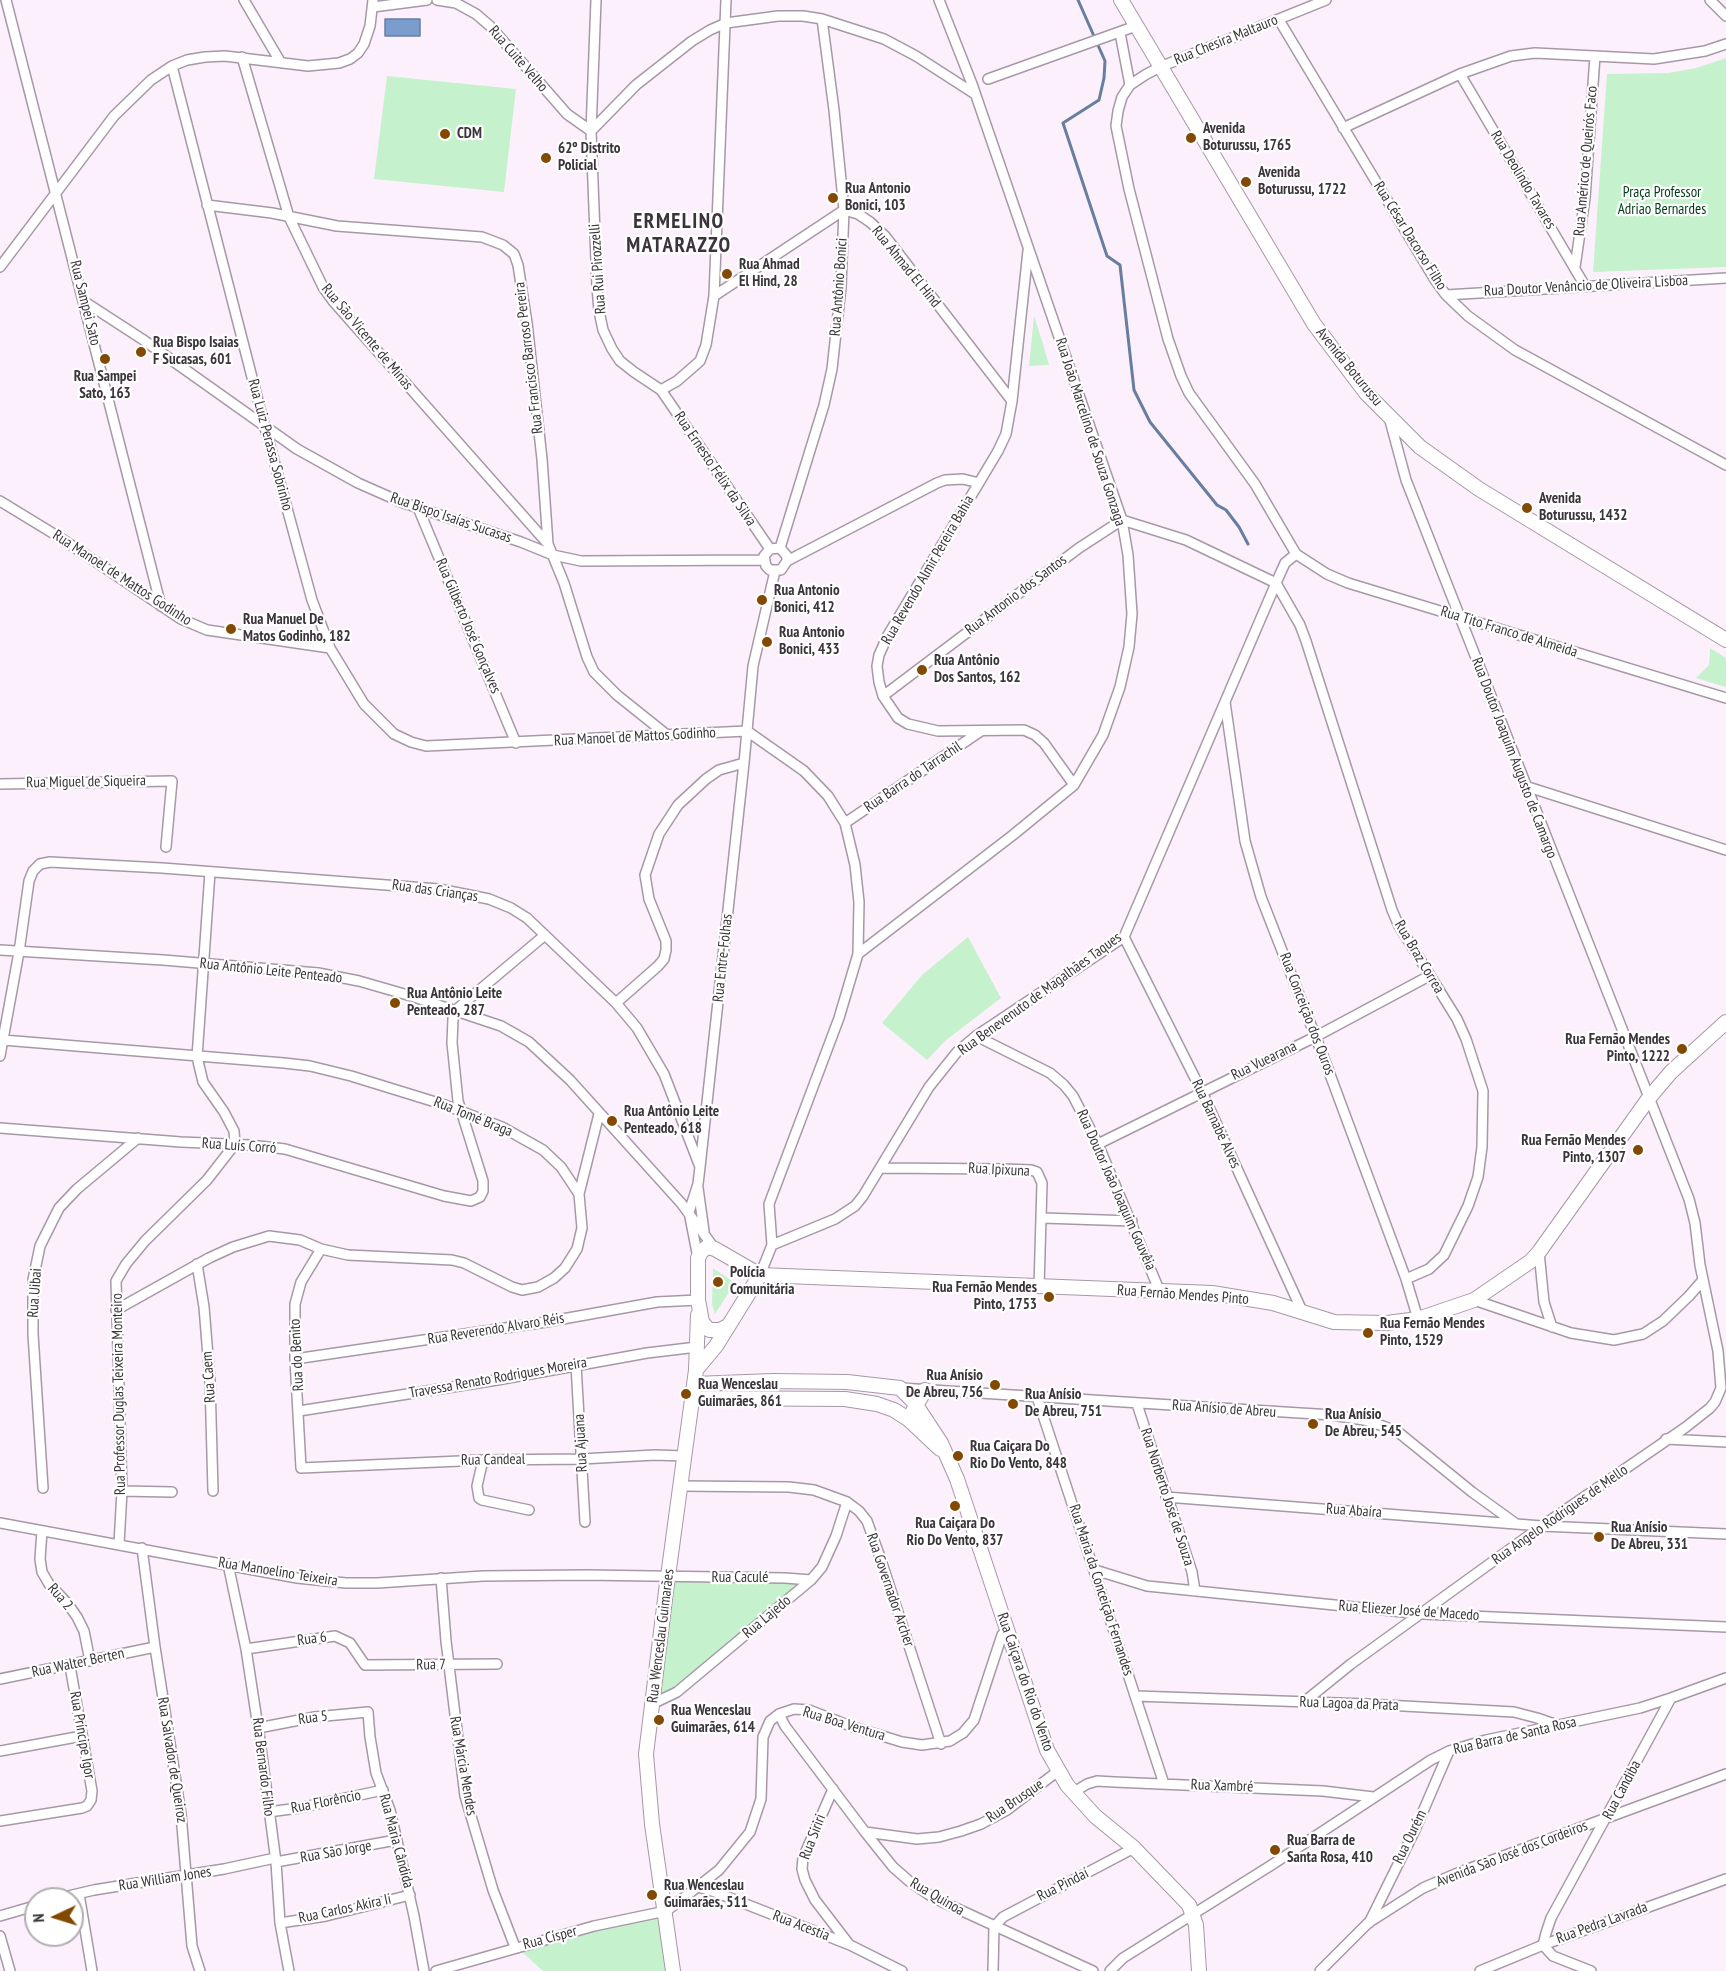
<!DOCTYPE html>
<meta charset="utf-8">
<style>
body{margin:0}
#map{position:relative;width:1726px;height:1971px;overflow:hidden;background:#fdf0fd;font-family:"PT Sans Narrow",sans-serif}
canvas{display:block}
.north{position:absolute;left:24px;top:1887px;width:60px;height:60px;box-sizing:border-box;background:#fff;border:2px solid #b1aeb1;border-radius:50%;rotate:266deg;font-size:16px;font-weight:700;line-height:24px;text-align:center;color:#3b353b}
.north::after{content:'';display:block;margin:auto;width:21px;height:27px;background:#834900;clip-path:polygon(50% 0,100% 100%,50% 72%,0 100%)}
</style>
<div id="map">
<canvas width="1726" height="1971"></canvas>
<div class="north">N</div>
</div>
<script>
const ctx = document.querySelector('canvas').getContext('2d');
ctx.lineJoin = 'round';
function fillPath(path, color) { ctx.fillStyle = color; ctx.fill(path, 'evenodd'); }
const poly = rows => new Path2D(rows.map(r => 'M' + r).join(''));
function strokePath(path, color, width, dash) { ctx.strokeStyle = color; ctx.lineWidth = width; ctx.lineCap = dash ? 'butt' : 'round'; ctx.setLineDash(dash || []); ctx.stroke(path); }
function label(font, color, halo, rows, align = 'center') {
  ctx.font = font + ' "PT Sans Narrow",sans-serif'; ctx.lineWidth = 4.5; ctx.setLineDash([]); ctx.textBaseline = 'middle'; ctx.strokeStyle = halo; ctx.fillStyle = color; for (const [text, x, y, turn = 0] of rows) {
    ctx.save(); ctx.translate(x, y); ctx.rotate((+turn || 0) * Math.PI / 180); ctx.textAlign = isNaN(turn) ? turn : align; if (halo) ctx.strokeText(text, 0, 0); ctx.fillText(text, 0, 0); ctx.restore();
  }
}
fillPath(poly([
 [1726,58,1726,267,1593,272,1607,74,1668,73,1696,68],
 [387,76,516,89,504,192,374,179],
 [1034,316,1043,344,1049,365,1029,366],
 [1710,648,1726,658,1726,687,1696,678,1709,665],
 [968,937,1001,998,945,1041,927,1060,882,1023,922,975],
 [713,1268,735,1283,715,1314,712,1304],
 [668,1577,811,1580,652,1704],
 [666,1911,677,1971,543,1971,521,1951]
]), '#c5f2cc');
const water = poly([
 [385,19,420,19,420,36,385,36,385,19]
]);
fillPath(water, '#7b9dcd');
strokePath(water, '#687ea1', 1.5);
strokePath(poly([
 [1078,0,1105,61,1104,78,1099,100,1063,123,1107,256,1120,265,1134,390,1150,422,1217,505,1226,510,1239,527,1248,544]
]), '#687ea1', 3);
const street = poly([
 [6,0,161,606],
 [244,0,281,63],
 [437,0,456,3,476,14,490,26,567,114,591,131,636,85,692,41,710,30,726,23,778,16,803,16,822,19,884,39,916,56,975,94],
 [596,0,591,131,597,286,599,311,603,330,612,349,620,361,634,372,661,390,770,549],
 [1710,0,1726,16],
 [373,7,427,0],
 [1279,20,1435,280,1446,295,1468,316,1515,350,1726,465],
 [1120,33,1130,85],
 [242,57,289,217,323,287,333,301,548,544],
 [172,66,264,424,312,600,330,648,364,704,394,734,411,742,426,746,747,731,804,771,828,796,845,823,855,865,859,902,858,954,839,1018,769,1204,772,1245,760,1275],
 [1460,74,1585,286],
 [988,79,1136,26],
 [1343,128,1460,74,1511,56,1535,53,1654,59,1705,51,1726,44],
 [207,205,272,213,337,226,482,237,503,245,514,254,518,265,527,323,542,459,548,544,564,583,587,657,594,672,617,695,667,735],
 [1028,251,1012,401,1006,434,998,451,888,635,879,655,877,666,879,682,883,696,898,718,908,724,938,731,1024,730,1035,735,1044,743,1074,785],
 [0,267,114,116,151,80,172,66,187,60,205,57,225,56,308,66,339,63,350,59,358,53,364,44,370,26,373,0],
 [1575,267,1585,198,1595,56],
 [1446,295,1726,278],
 [714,296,844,210,858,214,870,222,885,236,1012,401],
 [85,302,142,339,297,449,358,483,401,502,521,542,553,555,581,561,764,560],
 [661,390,677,381,700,361,706,345,714,296,726,0],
 [0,501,59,537,181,619,207,630,330,648],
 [419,510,516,743],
 [1122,520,1186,540,1276,583,1300,625,1306,641,1392,910,1398,924,1457,1019,1466,1039,1483,1091,1482,1147,1478,1177,1468,1206,1444,1255,1429,1269,1406,1279],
 [780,548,824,405,832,369,841,287,844,210,834,110,822,19],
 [1296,554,1255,484,1189,393,1181,376,1168,339,1129,189,1116,126,1118,111,1122,97,1130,85,1145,75,1160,67,1326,0],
 [1296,554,1327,574,1348,583,1726,698],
 [787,561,787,556,780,548,770,549,764,556,766,566,770,570,781,570,787,561,937,483,945,480,963,479,979,483],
 [883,696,1079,548,1122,520],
 [1225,702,1245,841,1261,897,1325,1061,1406,1279,1418,1319],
 [0,784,172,781,166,847],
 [1525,786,1726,850],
 [845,823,981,731],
 [1124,937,1202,1092,1303,1313],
 [0,950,163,960,318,973,359,981,411,996,501,1026,529,1042,570,1080,681,1203,715,1249],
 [858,954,1013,835,1074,785,1103,735,1120,687,1129,647,1132,614,1128,555,1122,520,972,84,939,0],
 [616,1003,658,966,664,959,666,950,666,941,649,899,645,875,659,834,678,805,706,779,719,770,744,763],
 [976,1036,1050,1073,1064,1085,1073,1096,1098,1144,1160,1292],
 [3,1040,284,1063,310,1066,351,1076,445,1105,502,1127,543,1150,561,1167,579,1194,582,1228,577,1249,565,1268,554,1278,538,1287,522,1290,512,1287,464,1263,452,1260,348,1255,321,1249,300,1240,269,1236,233,1247,209,1258,116,1310],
 [0,1056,19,952,29,881,33,871,40,864,50,862,162,868,439,889,489,899,511,908,527,918,616,1003,637,1028,664,1074,700,1167],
 [0,1128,181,1142,250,1145,285,1149,444,1196,471,1201,480,1197,483,1191,483,1181,458,1101,452,1043,453,1019,456,1010,464,1003,545,935],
 [1098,1144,1315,1037,1429,976],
 [881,1168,1003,1169,1031,1170,1037,1172,1042,1183,1039,1287],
 [698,1188,704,1231],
 [579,1194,599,1114],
 [1043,1218,1132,1221],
 [772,1245,835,1219,855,1206,863,1196,929,1087,957,1052,976,1036,1124,937,1276,583,1285,563,1296,554],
 [321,1249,301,1282,295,1304,295,1359,301,1468,483,1460,581,1459,655,1455,684,1456],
 [1539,1252,1544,1302,1552,1327],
 [698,1258,689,1212,698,1184,700,1167,744,763,753,666,775,571],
 [197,1264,204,1307,210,1381,213,1491],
 [1474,1300,1571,1333,1614,1340,1643,1334,1663,1321,1689,1296,1703,1280],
 [295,1359,546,1322,657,1302,698,1300],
 [576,1365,585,1522],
 [900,1388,1332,1415,1364,1420,1383,1426,1398,1432,1472,1492,1515,1523],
 [1037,1397,1164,1784],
 [1137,1404,1192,1572,1195,1591],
 [299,1411,497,1380,647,1353,697,1347],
 [1666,1439,1726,1442],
 [483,1460,477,1486,479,1498,482,1500,529,1510],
 [680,1486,789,1487,814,1490,847,1502,859,1511,867,1521,880,1557,941,1744],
 [43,1488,33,1334,33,1280,40,1246,59,1208,77,1189,138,1138],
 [122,1491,172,1492],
 [1166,1497,1542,1526,1726,1534],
 [0,1523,297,1578,346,1583,377,1583,483,1576,585,1575,785,1578,811,1580],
 [42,1531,40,1559,42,1572,49,1584,68,1604,77,1617,84,1631,90,1661],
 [119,1544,122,1491,116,1281,126,1264,145,1241,207,1180,235,1144,234,1131,224,1112,203,1082,197,1057,210,872],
 [142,1548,155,1647,181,1814,192,1946,200,1971],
 [228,1564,246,1649,260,1740,276,1862,280,1923,289,1971],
 [1095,1570,1147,1586,1423,1614,1726,1627],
 [441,1578,446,1641,465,1796,493,1890,515,1947],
 [246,1649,335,1636,350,1643,365,1665,497,1664],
 [0,1679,155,1647],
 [1136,1696,1367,1704,1514,1712,1537,1718,1557,1725],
 [1304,1702,1351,1664,1542,1526,1686,1427,1710,1408,1715,1402,1721,1388,1718,1351,1700,1265,1695,1223,1689,1199,1406,480,1389,417],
 [652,1704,677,1692,811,1580,822,1567,836,1536,847,1502],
 [779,1714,785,1726,865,1832,893,1867,909,1881,934,1898,1093,1971],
 [258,1728,315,1717,368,1712,370,1737,376,1773,390,1810,414,1916,424,1971],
 [0,1751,82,1736],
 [833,1789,803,1858,802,1869,805,1880,815,1900,848,1943],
 [1074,1792,1087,1784,1097,1781,1114,1782,1323,1791,1373,1797],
 [268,1812,299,1808,383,1790],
 [0,1821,82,1808,87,1806,91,1800,92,1791,70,1666],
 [865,1832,917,1839,939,1837,961,1831,981,1824,1007,1810,1058,1771],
 [276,1862,396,1840],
 [698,1887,715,1892,850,1945,902,1971],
 [79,1894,92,1971],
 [55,1899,94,1890,224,1869,275,1858],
 [0,1916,31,1907],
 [280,1923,326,1916,410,1895],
 [1369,1923,1415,1830,1449,1751],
 [0,1936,10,1971],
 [436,1971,594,1926,666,1911,677,1903,719,1870,750,1832,761,1799,763,1737,770,1721,779,1714,794,1709,809,1710,853,1727,902,1742,922,1745,950,1741,963,1733,974,1720,1002,1635,1007,1630],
 [993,1971,994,1927,1003,1917,1134,1848],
 [1110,1971,1123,1958,1270,1866,1431,1760,1449,1751,1486,1740,1640,1708,1671,1698,1726,1678],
 [1320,1971,1368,1923,1423,1888,1460,1872,1726,1774],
 [1480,1971,1543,1945,1726,1879],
 [1591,1971,1553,1956,1543,1945,1546,1933,1551,1918,1671,1698]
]);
const secondary = poly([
 [1121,0,1314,324,1366,393,1420,447,1479,489,1726,640],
 [728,1326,720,1330,709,1330,702,1322,698,1300,698,1258,701,1252,707,1247,715,1249,760,1275,1212,1293,1273,1303,1334,1322,1387,1323,1418,1319,1474,1300,1531,1261,1539,1252,1649,1098,1671,1072,1726,1022],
 [696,1370,716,1346,760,1275],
 [694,1384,773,1381,847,1382,900,1388,914,1402,941,1443,957,1479,1047,1750,1067,1785,1095,1816,1134,1848,1189,1905,1196,1925,1199,1971],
 [692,1398,845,1399,877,1404,894,1410,908,1419,940,1449],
 [913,1411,925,1390],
 [673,1971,652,1824,646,1754,666,1591,696,1370,698,1315]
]);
strokePath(street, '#a798a7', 12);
strokePath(secondary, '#a798a7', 16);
strokePath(street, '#fff', 9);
strokePath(secondary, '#fff', 14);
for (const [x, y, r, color] of [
 [445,134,6,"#834900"],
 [1191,138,6,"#834900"],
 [546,158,6,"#834900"],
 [1246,182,6,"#834900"],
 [833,198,6,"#834900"],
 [727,274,6,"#834900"],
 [141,352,6,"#834900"],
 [105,359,6,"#834900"],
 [1527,508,6,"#834900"],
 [762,600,6,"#834900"],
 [231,629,6,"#834900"],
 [767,642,6,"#834900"],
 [922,670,6,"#834900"],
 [395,1003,6,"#834900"],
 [1682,1049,6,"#834900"],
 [612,1121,6,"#834900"],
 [1638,1150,6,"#834900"],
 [718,1282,6,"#834900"],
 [1049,1297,6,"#834900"],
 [1368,1333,6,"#834900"],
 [995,1385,6,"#834900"],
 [686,1394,6,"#834900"],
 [1013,1404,6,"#834900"],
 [1313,1424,6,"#834900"],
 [958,1456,6,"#834900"],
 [955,1506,6,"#834900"],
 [1599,1537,6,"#834900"],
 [659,1720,6,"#834900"],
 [1275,1850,6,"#834900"],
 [652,1895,6,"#834900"]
]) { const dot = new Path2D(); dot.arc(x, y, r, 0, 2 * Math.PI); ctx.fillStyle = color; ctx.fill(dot); strokePath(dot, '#fff', 2); }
label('15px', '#3b353b', '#fff', [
 ["Rua Chesira Maltauro",1226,40,-22],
 ["Rua Cuite Velho",518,59,49],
 ["Rua Américo de Queirós Faco",1586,161,-85],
 ["Rua Deolindo Tavares",1523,180,59],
 ["Rua César Dacorso Filho",1410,236,58],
 ["Rua Ahmad El Hind",906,267,51],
 ["Rua Rui Pirozzelli",598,269,-94],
 ["Rua Doutor Venâncio de Oliveira Lisboa",1586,286,-3],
 ["Rua Antônio Bonici",839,287,-86],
 ["Rua Sampei Sato",85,303,76],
 ["Rua São Vicente de Minas",367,337,50],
 ["Rua Francisco Barroso Pereira",529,358,-97],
 ["Avenida Boturussu",1349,367,51],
 ["Rua João Marcelino de Souza Gonzaga",1090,432,72],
 ["Rua Luiz Perassa Sobrinho",270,445,75],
 ["Rua Ernesto Félix da Silva",715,469,56],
 ["Rua Bispo Isaías Sucasas",451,518,19],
 ["Rua Revendo Almir Pereira Bahia",928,570,-60],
 ["Rua Manoel de Mattos Godinho",122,578,33],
 ["Rua Antonio dos Santos",1016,595,-37],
 ["Rua Gilberto José Gonçalves",468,626,67],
 ["Rua Tito Franco de Almeida",1509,632,17],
 ["Rua Manoel de Mattos Godinho",635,737,-3],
 ["Rua Doutor Joaquim Augusto de Camargo",1514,758,69],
 ["Rua Barra do Tarrachil",913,777,-34],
 ["Rua Miguel de Siqueira",86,782,-1],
 ["Rua das Crianças",435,891,8],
 ["Rua Braz Correa",1419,957,59],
 ["Rua Entre-Folhas",723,958,-84],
 ["Rua Antônio Leite Penteado",271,971,6],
 ["Rua Benevenuto de Magalhães Taques",1040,994,-36],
 ["Rua Conceição dos Ouros",1307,1014,69],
 ["Rua Vuearana",1264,1061,-26],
 ["Rua Tomé Braga",473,1117,22],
 ["Rua Barnabé Alves",1216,1124,65],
 ["Rua Luís Corró",239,1146,4],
 ["Rua Ipixuna",999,1170,3],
 ["Rua Doutor João Joaquim Gouvêia",1116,1190,66],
 ["Rua Uibai",35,1293,-86],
 ["Rua Fernão Mendes Pinto",1183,1295,4],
 ["Rua Reverendo Alvaro Réis",496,1329,-9],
 ["Rua do Benito",297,1355,-93],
 ["Rua Caem",209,1377,-94],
 ["Travessa Renato Rodrigues Moreira",498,1378,-10],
 ["Rua Professor Duglas Teixeira Monteiro",119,1394,-91],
 ["Rua Anísio de Abreu",1224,1409,4],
 ["Rua Ajuana",581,1443,-93],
 ["Rua Candeal",493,1460,-1],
 ["Rua Norberto José de Souza",1167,1497,72],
 ["Rua Abaíra",1354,1511,4],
 ["Rua Angelo Rodrigues de Mello",1560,1515,-35],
 ["Rua Manoelino Teixeira",278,1572,9],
 ["Rua Caculé",740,1578],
 ["Rua Governador Archer",890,1590,71],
 ["Rua Maria da Conceição Fernandes",1101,1590,72],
 ["Rua 2",60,1597,49],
 ["Rua Eliezer José de Macedo",1409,1611,4],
 ["Rua Lajedo",767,1617,-40],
 ["Rua Wenceslau Guimarães",661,1636,-83],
 ["Rua 6",312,1639,-8],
 ["Rua Walter Berten",78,1663,-12],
 ["Rua 7",431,1665,-1],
 ["Rua Caiçara do Rio do Vento",1025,1682,71],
 ["Rua Lagoa da Prata",1349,1704,2],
 ["Rua 5",313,1718,-8],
 ["Rua Boa Ventura",844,1724,17],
 ["Rua Príncipe Igor",82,1735,80],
 ["Rua Barra de Santa Rosa",1515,1736,-13],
 ["Rua Salvador de Queiroz",172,1760,81],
 ["Rua Márcia Mendes",463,1766,80],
 ["Rua Bernardo Filho",263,1767,83],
 ["Rua Xambré",1222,1786,2],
 ["Rua Candiba",1622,1790,-62],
 ["Rua Brusque",1015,1801,-34],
 ["Rua Florêncio",326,1802,-11],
 ["Rua Siriri",813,1837,-69],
 ["Rua Ourém",1410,1837,-64],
 ["Rua Maria Cândida",396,1841,75],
 ["Rua São Jorge",336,1852,-10],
 ["Avenida São José dos Cordeiros",1512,1854,-21],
 ["Rua William Jones",165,1879,-9],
 ["Rua Pindaí",1063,1885,-27],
 ["Rua Quinoa",937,1897,30],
 ["Rua Carlos Akira Ii",345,1909,-12],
 ["Rua Pedra Lavrada",1602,1923,-20],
 ["Rua Acestia",801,1926,21],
 ["Rua Císper",550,1938,-15]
]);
label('bold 15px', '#3b353b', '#fff', [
 ["Avenida",1203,129],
 ["Boturussu, 1765",1203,146],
 ["CDM",457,134],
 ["62º Distrito",558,149],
 ["Policial",558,166],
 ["Avenida",1258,173],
 ["Boturussu, 1722",1258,190],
 ["Rua Antonio",845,189],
 ["Bonici, 103",845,206],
 ["Rua Ahmad",739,265],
 ["El Hind, 28",739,282],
 ["Rua Bispo Isaias",153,343],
 ["F Sucasas, 601",153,360],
 ["Rua Sampei",105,377,"center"],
 ["Sato, 163",105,394,"center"],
 ["Avenida",1539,499],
 ["Boturussu, 1432",1539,516],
 ["Rua Antonio",774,591],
 ["Bonici, 412",774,608],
 ["Rua Manuel De",243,620],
 ["Matos Godinho, 182",243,637],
 ["Rua Antonio",779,633],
 ["Bonici, 433",779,650],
 ["Rua Antônio",934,661],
 ["Dos Santos, 162",934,678],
 ["Rua Antônio Leite",407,994],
 ["Penteado, 287",407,1011],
 ["Rua Fernão Mendes",1670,1040,"right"],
 ["Pinto, 1222",1670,1057,"right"],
 ["Rua Antônio Leite",624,1112],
 ["Penteado, 618",624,1129],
 ["Rua Fernão Mendes",1626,1141,"right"],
 ["Pinto, 1307",1626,1158,"right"],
 ["Polícia",730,1273],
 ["Comunitária",730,1290],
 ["Rua Fernão Mendes",1037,1288,"right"],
 ["Pinto, 1753",1037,1305,"right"],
 ["Rua Fernão Mendes",1380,1324],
 ["Pinto, 1529",1380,1341],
 ["Rua Anísio",983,1376,"right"],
 ["De Abreu, 756",983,1393,"right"],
 ["Rua Wenceslau",698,1385],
 ["Guimarães, 861",698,1402],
 ["Rua Anísio",1025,1395],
 ["De Abreu, 751",1025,1412],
 ["Rua Anísio",1325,1415],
 ["De Abreu, 545",1325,1432],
 ["Rua Caiçara Do",970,1447],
 ["Rio Do Vento, 848",970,1464],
 ["Rua Caiçara Do",955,1524,"center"],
 ["Rio Do Vento, 837",955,1541,"center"],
 ["Rua Anísio",1611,1528],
 ["De Abreu, 331",1611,1545],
 ["Rua Wenceslau",671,1711],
 ["Guimarães, 614",671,1728],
 ["Rua Barra de",1287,1841],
 ["Santa Rosa, 410",1287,1858],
 ["Rua Wenceslau",664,1886],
 ["Guimarães, 511",664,1903]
], 'left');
label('15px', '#003d17', '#fff', [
 ["Praça Professor",1662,193],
 ["Adriao Bernardes",1662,210]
]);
ctx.letterSpacing = '1.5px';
label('bold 21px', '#3b353b', '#fff', [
 ["ERMELINO",679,222],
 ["MATARAZZO",679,246]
]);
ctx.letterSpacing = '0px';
</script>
